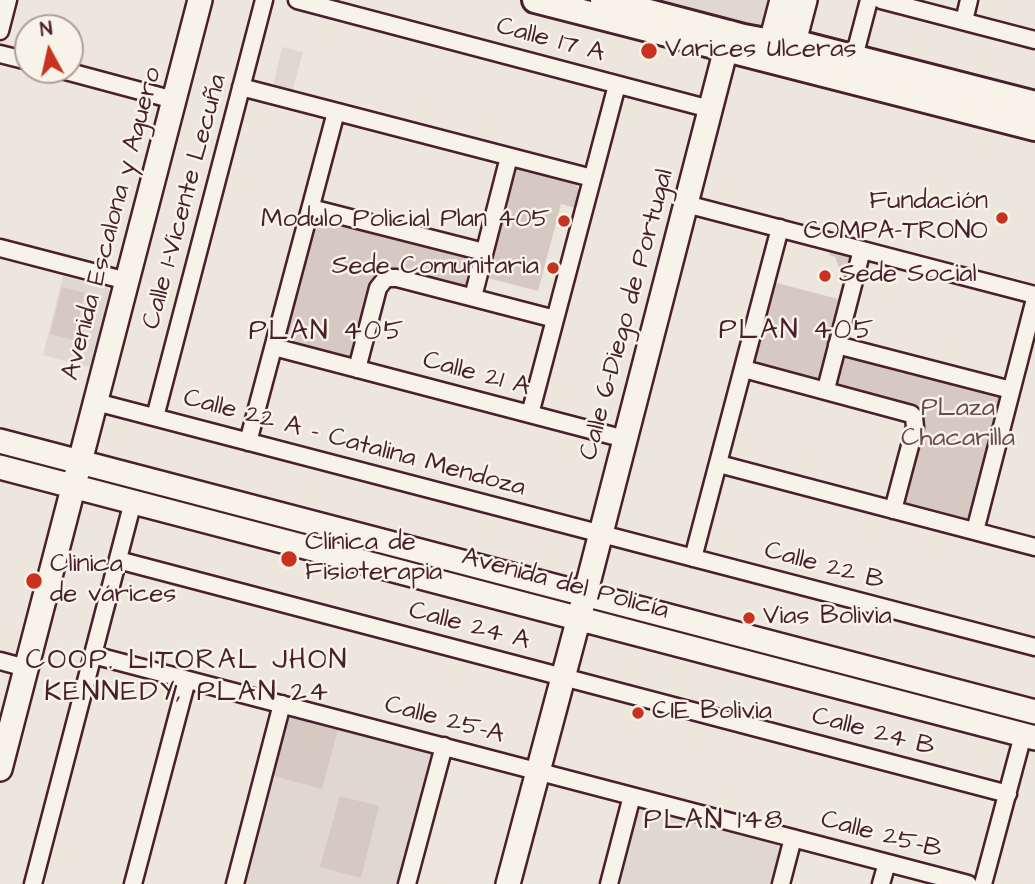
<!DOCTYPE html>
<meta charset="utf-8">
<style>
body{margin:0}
#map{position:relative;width:1035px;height:884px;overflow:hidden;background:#ece6dd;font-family:"Architects Daughter",sans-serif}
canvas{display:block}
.north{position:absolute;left:14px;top:14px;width:70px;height:70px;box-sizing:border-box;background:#f7f3e8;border:2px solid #b29e9c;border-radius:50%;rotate:352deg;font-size:19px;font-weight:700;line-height:28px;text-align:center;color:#4a1f2b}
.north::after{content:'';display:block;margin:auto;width:24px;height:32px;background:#c8321e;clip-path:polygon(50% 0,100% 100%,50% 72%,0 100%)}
</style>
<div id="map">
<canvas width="1035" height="884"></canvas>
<div class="north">N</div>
</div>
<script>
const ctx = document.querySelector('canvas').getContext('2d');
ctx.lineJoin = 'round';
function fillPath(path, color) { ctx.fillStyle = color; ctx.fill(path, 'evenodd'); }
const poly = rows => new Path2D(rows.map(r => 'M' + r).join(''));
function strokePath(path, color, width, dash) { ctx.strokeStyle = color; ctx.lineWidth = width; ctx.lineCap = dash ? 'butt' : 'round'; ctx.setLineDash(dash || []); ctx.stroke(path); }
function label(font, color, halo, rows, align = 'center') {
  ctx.font = font + ' "Architects Daughter",sans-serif'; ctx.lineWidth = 5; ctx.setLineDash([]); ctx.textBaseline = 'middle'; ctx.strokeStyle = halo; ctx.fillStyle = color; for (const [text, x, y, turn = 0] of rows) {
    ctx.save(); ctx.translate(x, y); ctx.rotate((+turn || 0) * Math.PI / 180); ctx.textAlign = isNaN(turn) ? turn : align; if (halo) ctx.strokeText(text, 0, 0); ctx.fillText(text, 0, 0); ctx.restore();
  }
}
fillPath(poly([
 [648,0,768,0,762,23,759,27,753,28,684,10,674,4,671,6],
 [282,47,303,52,292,92,273,87],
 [63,276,109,289,111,293,92,368,43,355],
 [289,716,431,753,397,884,245,884],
 [639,809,777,845,780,851,772,884,620,884]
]), '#e0d7d0');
fillPath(poly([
 [517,169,576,183,580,193,576,208,561,204,538,291,488,278,514,173],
 [316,216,475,257,467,288,389,271,353,360,285,344,282,341],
 [830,251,847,255,851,259,841,299,843,300,821,379,818,381,756,365,753,361,773,282,838,299,842,284,841,279,843,278,835,257,829,255],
 [62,287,85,293,73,340,50,334],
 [845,354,1001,395,1003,398,970,523,902,504,921,425,837,386,835,384,841,356],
 [289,716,338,729,322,789,274,776],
 [340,796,379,806,361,878,320,867]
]), '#d5c9c2');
const street = poly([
 [297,0,710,109],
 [881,0,1035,40],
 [964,21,969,0],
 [0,31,8,0],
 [0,54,28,61],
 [854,57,869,0],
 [62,70,174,100],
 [241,87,592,178],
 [686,204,1035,295],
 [311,208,484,252],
 [0,248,127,281],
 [473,297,509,157],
 [837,345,1011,390],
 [274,347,625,439],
 [357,369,378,288,386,278,397,278,555,319],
 [744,369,911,414,914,417,915,427,893,510],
 [826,389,862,250],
 [96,402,1035,647],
 [530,414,617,85],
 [155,417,264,0],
 [248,442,336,112],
 [719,464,1035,547],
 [975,531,1035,299],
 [693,558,780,228],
 [118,560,1008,794],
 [93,655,968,884],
 [0,661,26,668],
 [33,884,130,513,131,501],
 [133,884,187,680],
 [235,884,282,704],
 [407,884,444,746],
 [609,884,632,796],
 [781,884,793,838],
 [881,884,887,863],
 [983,884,1023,735]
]);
const secondary = poly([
 [783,54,794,42,805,0],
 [775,58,771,42,782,0],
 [0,441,1035,712],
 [0,467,1035,738],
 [0,769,200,0],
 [508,884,585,595,730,33]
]);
const primary = poly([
 [535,0,1035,128],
 [603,0,744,37,771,42,794,42,1035,104]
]);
strokePath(street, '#4a1f2b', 21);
strokePath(secondary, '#4a1f2b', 28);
strokePath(primary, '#4a1f2b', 30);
strokePath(street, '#f7f3e8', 16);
strokePath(secondary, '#f7f3e8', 23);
strokePath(primary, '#f7f3e8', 24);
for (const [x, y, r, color] of [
 [649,51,9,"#c8321e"],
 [1002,218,7,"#c8321e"],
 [564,221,7,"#c8321e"],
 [553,268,7,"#c8321e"],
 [825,276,7,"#c8321e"],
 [289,559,9,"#c8321e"],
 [34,581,9,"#c8321e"],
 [749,618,7,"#c8321e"],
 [638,713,7,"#c8321e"]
]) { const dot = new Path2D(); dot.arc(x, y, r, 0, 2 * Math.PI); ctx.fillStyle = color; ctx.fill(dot); strokePath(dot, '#f7f3e8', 2.5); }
label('26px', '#4a1f2b', '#f7f3e8', [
 ["Calle 17 A",550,41,15],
 ["Calle 1-Vicente Lecuña",186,202,-75],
 ["Avenida Escalona y Aguero",113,224,-75],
 ["Calle 6-Diego de Portugal",628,315,-75],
 ["Calle 21 A",476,375,15],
 ["Calle 22 A - Catalina Mendoza",354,444,15],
 ["Calle 22 B",824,567,15],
 ["Avenida del Policía",565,585,15],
 ["Calle 24 A",469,627,15],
 ["Calle 25-A",444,721,15],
 ["Calle 24 B",873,733,15],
 ["Calle 25-B",881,836,15]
]);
label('26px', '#4a1f2b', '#f7f3e8', [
 ["Varices Ulceras",665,51],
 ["Fundación",988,203,"right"],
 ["COMPA-TRONO",988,233,"right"],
 ["Modulo Policial Plan 405",550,221,"right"],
 ["Sede Comunitaria",539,268,"right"],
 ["Sede Social",839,276],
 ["Clínica de",305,544],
 ["Fisioterapia",305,574],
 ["Clinica",50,566],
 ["de várices",50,596],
 ["Vias Bolivia",763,618],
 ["CIE Bolivia",652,713]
], 'left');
label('26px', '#6d4a51', '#f7f3e8', [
 ["PLaza",958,410],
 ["Chacarilla",958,440]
]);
ctx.letterSpacing = '2px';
label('28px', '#4a1f2b', '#f7f3e8', [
 ["PLAN 405",797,332],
 ["PLAN 405",327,333],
 ["COOP. LITORAL JHON",187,662],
 ["KENNEDY, PLAN 24",187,694],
 ["PLAN 148",714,822]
]);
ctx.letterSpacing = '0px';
</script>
